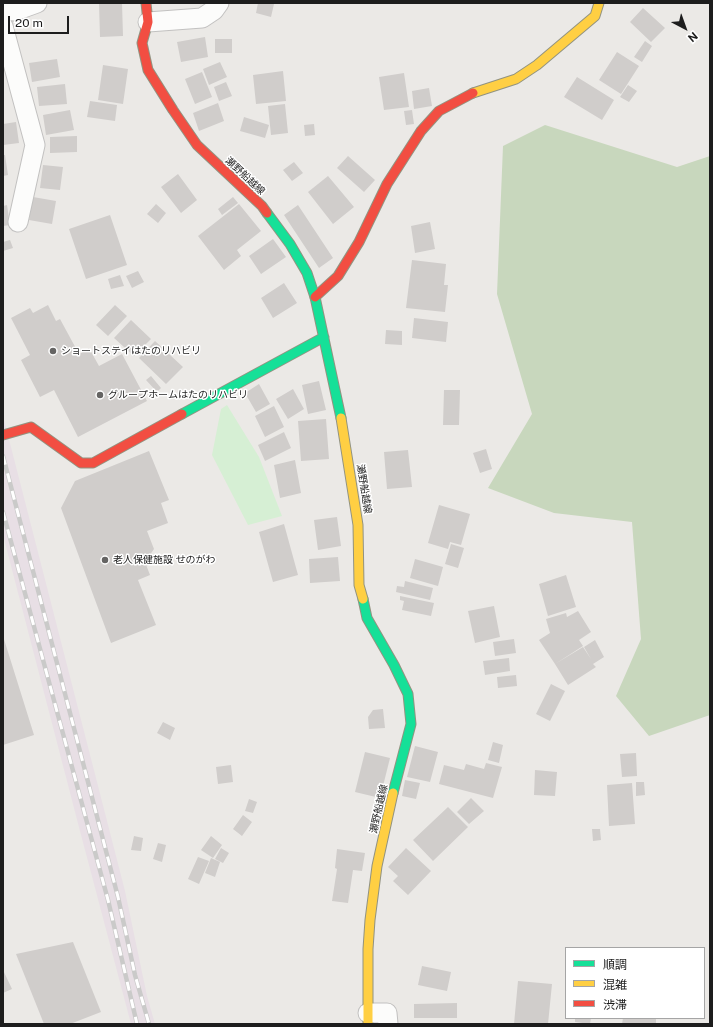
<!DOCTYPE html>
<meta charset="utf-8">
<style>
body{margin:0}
#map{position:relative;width:713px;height:1027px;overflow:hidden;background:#ebe9e6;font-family:"Public Sans","Noto Sans JP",sans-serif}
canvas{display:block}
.frame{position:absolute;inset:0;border:4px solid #1d1d1d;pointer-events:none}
.legend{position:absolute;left:565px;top:947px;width:140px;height:72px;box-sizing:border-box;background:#fff;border:1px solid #a5a5a5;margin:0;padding:5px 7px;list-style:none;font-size:12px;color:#1d1d1d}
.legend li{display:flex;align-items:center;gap:8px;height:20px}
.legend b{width:20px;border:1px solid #a5a5a5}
.north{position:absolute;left:665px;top:8px;width:40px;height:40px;-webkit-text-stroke:3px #fff;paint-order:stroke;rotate:139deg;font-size:11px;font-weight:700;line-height:16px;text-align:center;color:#1d1d1d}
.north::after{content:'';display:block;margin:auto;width:14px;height:18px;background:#1d1d1d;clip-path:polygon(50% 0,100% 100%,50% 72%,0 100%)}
.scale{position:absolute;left:8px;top:16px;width:61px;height:18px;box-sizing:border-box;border:2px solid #1d1d1d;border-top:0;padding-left:5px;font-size:12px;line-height:14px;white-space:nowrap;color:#1d1d1d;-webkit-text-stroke:3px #fff;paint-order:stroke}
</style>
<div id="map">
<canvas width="713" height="1027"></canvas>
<div class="frame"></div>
<ul class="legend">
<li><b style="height:5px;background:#16e098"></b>順調</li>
<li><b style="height:5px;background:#ffcf43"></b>混雑</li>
<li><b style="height:5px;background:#f24e42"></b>渋滞</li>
</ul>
<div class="north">N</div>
<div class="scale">20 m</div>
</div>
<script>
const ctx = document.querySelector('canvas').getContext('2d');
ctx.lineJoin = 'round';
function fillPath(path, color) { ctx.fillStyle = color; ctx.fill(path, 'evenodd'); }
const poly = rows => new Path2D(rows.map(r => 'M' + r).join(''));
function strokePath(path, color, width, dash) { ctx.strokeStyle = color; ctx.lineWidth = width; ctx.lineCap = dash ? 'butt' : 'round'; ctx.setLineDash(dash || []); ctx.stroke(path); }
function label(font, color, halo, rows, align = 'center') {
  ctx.font = font + ' "Public Sans","Noto Sans JP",sans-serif'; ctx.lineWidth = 3; ctx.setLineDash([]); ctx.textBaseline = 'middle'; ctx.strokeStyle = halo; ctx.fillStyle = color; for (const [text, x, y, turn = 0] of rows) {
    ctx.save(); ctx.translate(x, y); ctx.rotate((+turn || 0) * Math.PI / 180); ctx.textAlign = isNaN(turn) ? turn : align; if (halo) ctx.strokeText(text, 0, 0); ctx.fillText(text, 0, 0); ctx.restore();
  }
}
fillPath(poly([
 [3,416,125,891,147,996,155,1024,131,1024,80,831,3,535]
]), '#e8dfe5');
fillPath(poly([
 [545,125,677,167,710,156,710,715,649,736,616,696,641,639,632,522,554,513,488,488,532,414,497,294,503,146]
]), '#c8d7bd');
fillPath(poly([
 [227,405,259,457,282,516,248,525,212,455,221,409]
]), '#d6efd4');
fillPath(poly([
 [99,3,122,3,123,36,100,37],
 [258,3,270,3,274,4,271,17,256,13],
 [643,8,665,28,651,42,630,22],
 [205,37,208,57,181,62,177,42],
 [215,39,232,39,232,53,215,53],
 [645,41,652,46,642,62,634,57],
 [617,52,639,66,621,94,599,80],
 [57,59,60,77,32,82,29,63],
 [220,62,227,77,209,85,203,69],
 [103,65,128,69,123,104,98,100],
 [283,71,286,101,256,104,253,75],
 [202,72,212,97,195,104,185,79],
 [404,73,409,107,384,110,379,77],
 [577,77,614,100,602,120,564,97],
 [226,82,232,96,219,101,214,87],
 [65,84,67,104,39,106,37,87],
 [628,85,637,91,629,102,620,97],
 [429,88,432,106,414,109,412,91],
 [90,101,117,105,115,121,87,117],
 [218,103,224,121,199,131,193,113],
 [285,104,288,133,271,135,268,106],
 [70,110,74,130,46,135,43,115],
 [412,110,414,124,406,125,404,111],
 [244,117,269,125,265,138,240,131],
 [16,122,19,143,3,145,3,124],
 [314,124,315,135,305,136,304,125],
 [77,136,77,152,50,153,50,137],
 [3,155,5,155,8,175,3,176],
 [348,156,375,180,364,192,337,168],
 [294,162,303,173,292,181,283,170],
 [43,165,63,167,60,190,40,188],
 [178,174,197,200,181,213,161,187],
 [328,176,354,207,333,224,308,192],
 [33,197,56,201,52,224,29,220],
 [233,197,238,203,222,215,218,209],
 [156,204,166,213,158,223,147,214],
 [239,204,261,231,237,250,241,256,224,270,198,236],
 [7,205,10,225,3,226,3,206],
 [298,205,333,258,319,268,284,215],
 [110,215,127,265,86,279,69,229],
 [430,222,435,249,415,253,411,226],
 [273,239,286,257,261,274,249,256],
 [10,240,13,248,3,251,3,242],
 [412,260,446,264,444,285,448,285,445,312,406,308],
 [138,271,144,282,132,288,126,276],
 [120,275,124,286,111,289,108,279],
 [284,283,297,303,273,318,261,298],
 [48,305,56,321,60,319,79,354,89,348,99,366,122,354,147,401,78,437,54,390,40,397,21,360,30,355,11,318,30,308,33,313],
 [115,305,127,316,108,336,96,325],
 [414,318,448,322,446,342,412,338],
 [131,320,151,339,134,356,114,338],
 [386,330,402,331,402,345,385,344],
 [155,341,183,367,166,384,139,358],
 [151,376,161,388,157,392,146,380],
 [319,381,326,410,308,414,302,385],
 [259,384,270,404,256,412,245,393],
 [293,389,304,409,288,419,276,399],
 [444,390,460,390,459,425,443,425],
 [274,406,284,427,265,437,255,416],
 [326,419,329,459,301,461,298,421],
 [284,432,291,448,265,461,258,445],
 [486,449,492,469,480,473,473,453],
 [408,450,412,487,387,489,384,452],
 [149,451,169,500,161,503,168,523,147,531,154,549,145,562,150,575,138,580,156,625,111,643,61,508,75,481],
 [295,460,301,493,280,498,274,465],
 [439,505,470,514,461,545,450,542,448,549,428,543],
 [337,517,341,546,318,550,314,520],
 [284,524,298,575,273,582,259,532],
 [451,544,464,548,458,568,445,564],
 [338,557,340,581,310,583,309,559],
 [415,559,443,567,438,586,410,578],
 [566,575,576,607,548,616,539,584],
 [405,581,433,588,430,600,396,592,397,586,404,587],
 [400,596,434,603,431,616,402,610,404,601,400,600],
 [494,606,500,637,475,643,468,611],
 [578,611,591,632,579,640,583,646,555,664,539,640,550,633,546,619,566,613,567,617],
 [3,636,34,735,3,745],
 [514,639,516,653,495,656,493,642],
 [595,640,604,657,593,664,596,667,568,685,555,664,583,647,591,659,584,647],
 [509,658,510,671,485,675,483,661],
 [516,675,517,686,498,688,497,677],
 [551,684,565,691,550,721,536,714],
 [383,709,385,728,369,729,368,717,373,710],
 [163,722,175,728,170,740,157,733],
 [493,742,503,745,499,763,488,760],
 [415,746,438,752,430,782,407,777],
 [365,752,390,758,380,798,355,792],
 [636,753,637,776,622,777,620,754],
 [486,763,502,767,493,798,439,784,444,765,464,770,466,764,484,769],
 [231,765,233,782,218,784,216,767],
 [535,770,557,772,555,796,534,795],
 [405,780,420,783,416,799,402,796],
 [636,782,644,782,645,795,636,796],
 [632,783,635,824,609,826,607,785],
 [471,798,484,811,469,824,457,812],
 [249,799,257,802,253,813,245,811],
 [448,807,468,827,433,861,413,840],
 [243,815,252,822,242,836,233,829],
 [592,829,600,829,601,840,593,841],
 [134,836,143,838,141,851,131,850],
 [211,836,222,845,213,858,201,850],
 [158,843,166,845,162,862,153,859],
 [221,848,229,853,223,863,215,859],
 [406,848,431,871,408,895,393,881,398,876,388,867],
 [337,849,365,853,362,871,353,870,348,903,332,901,337,869,335,868],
 [198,857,209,861,199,884,188,879],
 [211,858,220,862,215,877,205,873],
 [73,942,101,1012,70,1024,44,1024,16,954],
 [422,966,451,972,447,991,418,985],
 [3,970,12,989,3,993],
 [518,981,552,984,548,1024,514,1024],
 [457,1003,457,1018,414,1018,414,1004],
 [575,1018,591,1018,590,1024,575,1022],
 [623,1018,656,1018,656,1024,622,1024]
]), '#d0cdcb');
const street = poly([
 [5,10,15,11,37,3],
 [148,22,202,18,214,10,219,3],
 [3,26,35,145,18,222],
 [368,1013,387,1013,388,1024]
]);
const fast = poly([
 [267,213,290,244,307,273,315,297,341,418],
 [182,414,324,337],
 [363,599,367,618,394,665,408,694,411,724,393,793]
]);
const slow = poly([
 [473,93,516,79,537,65,595,16,599,3],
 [341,418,358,525,359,585,363,599],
 [368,1024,368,949,370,920,377,866,393,793]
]);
const jam = poly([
 [146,3,148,22,142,43,148,70,173,110,197,145,262,206,267,213],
 [315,297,338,276,359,242,387,184,421,131,439,111,473,93],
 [3,435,31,427,81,463,93,463,182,414]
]);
strokePath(street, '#c2c1c0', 21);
strokePath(fast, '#929380', 11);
strokePath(slow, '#929380', 11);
strokePath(jam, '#929380', 11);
strokePath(street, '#fcfcfb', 19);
strokePath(fast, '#16e098', 9);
strokePath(slow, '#ffcf43', 9);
strokePath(jam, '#f24e42', 9);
const rail = poly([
 [3,456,118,897,135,975,149,1024],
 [3,512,108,900,137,1024]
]);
strokePath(rail, '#cacac9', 4.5);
strokePath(rail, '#fff', 3, [9]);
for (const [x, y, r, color] of [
 [53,351,4,"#656463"],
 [100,395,4,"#656463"],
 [105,560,4,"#656463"]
]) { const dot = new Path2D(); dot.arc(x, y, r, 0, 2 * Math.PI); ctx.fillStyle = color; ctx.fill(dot); strokePath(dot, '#fff', 1.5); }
label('10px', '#1d1d1d', '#fff', [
 ["瀬野船越線",245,176,43],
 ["瀬野船越線",364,489,81],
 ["瀬野船越線",379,809,-77]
]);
label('10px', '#1d1d1d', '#fff', [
 ["ショートステイはたのリハビリ",61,351],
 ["グループホームはたのリハビリ",108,395],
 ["老人保健施設 せのがわ",113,560]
], 'left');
</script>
